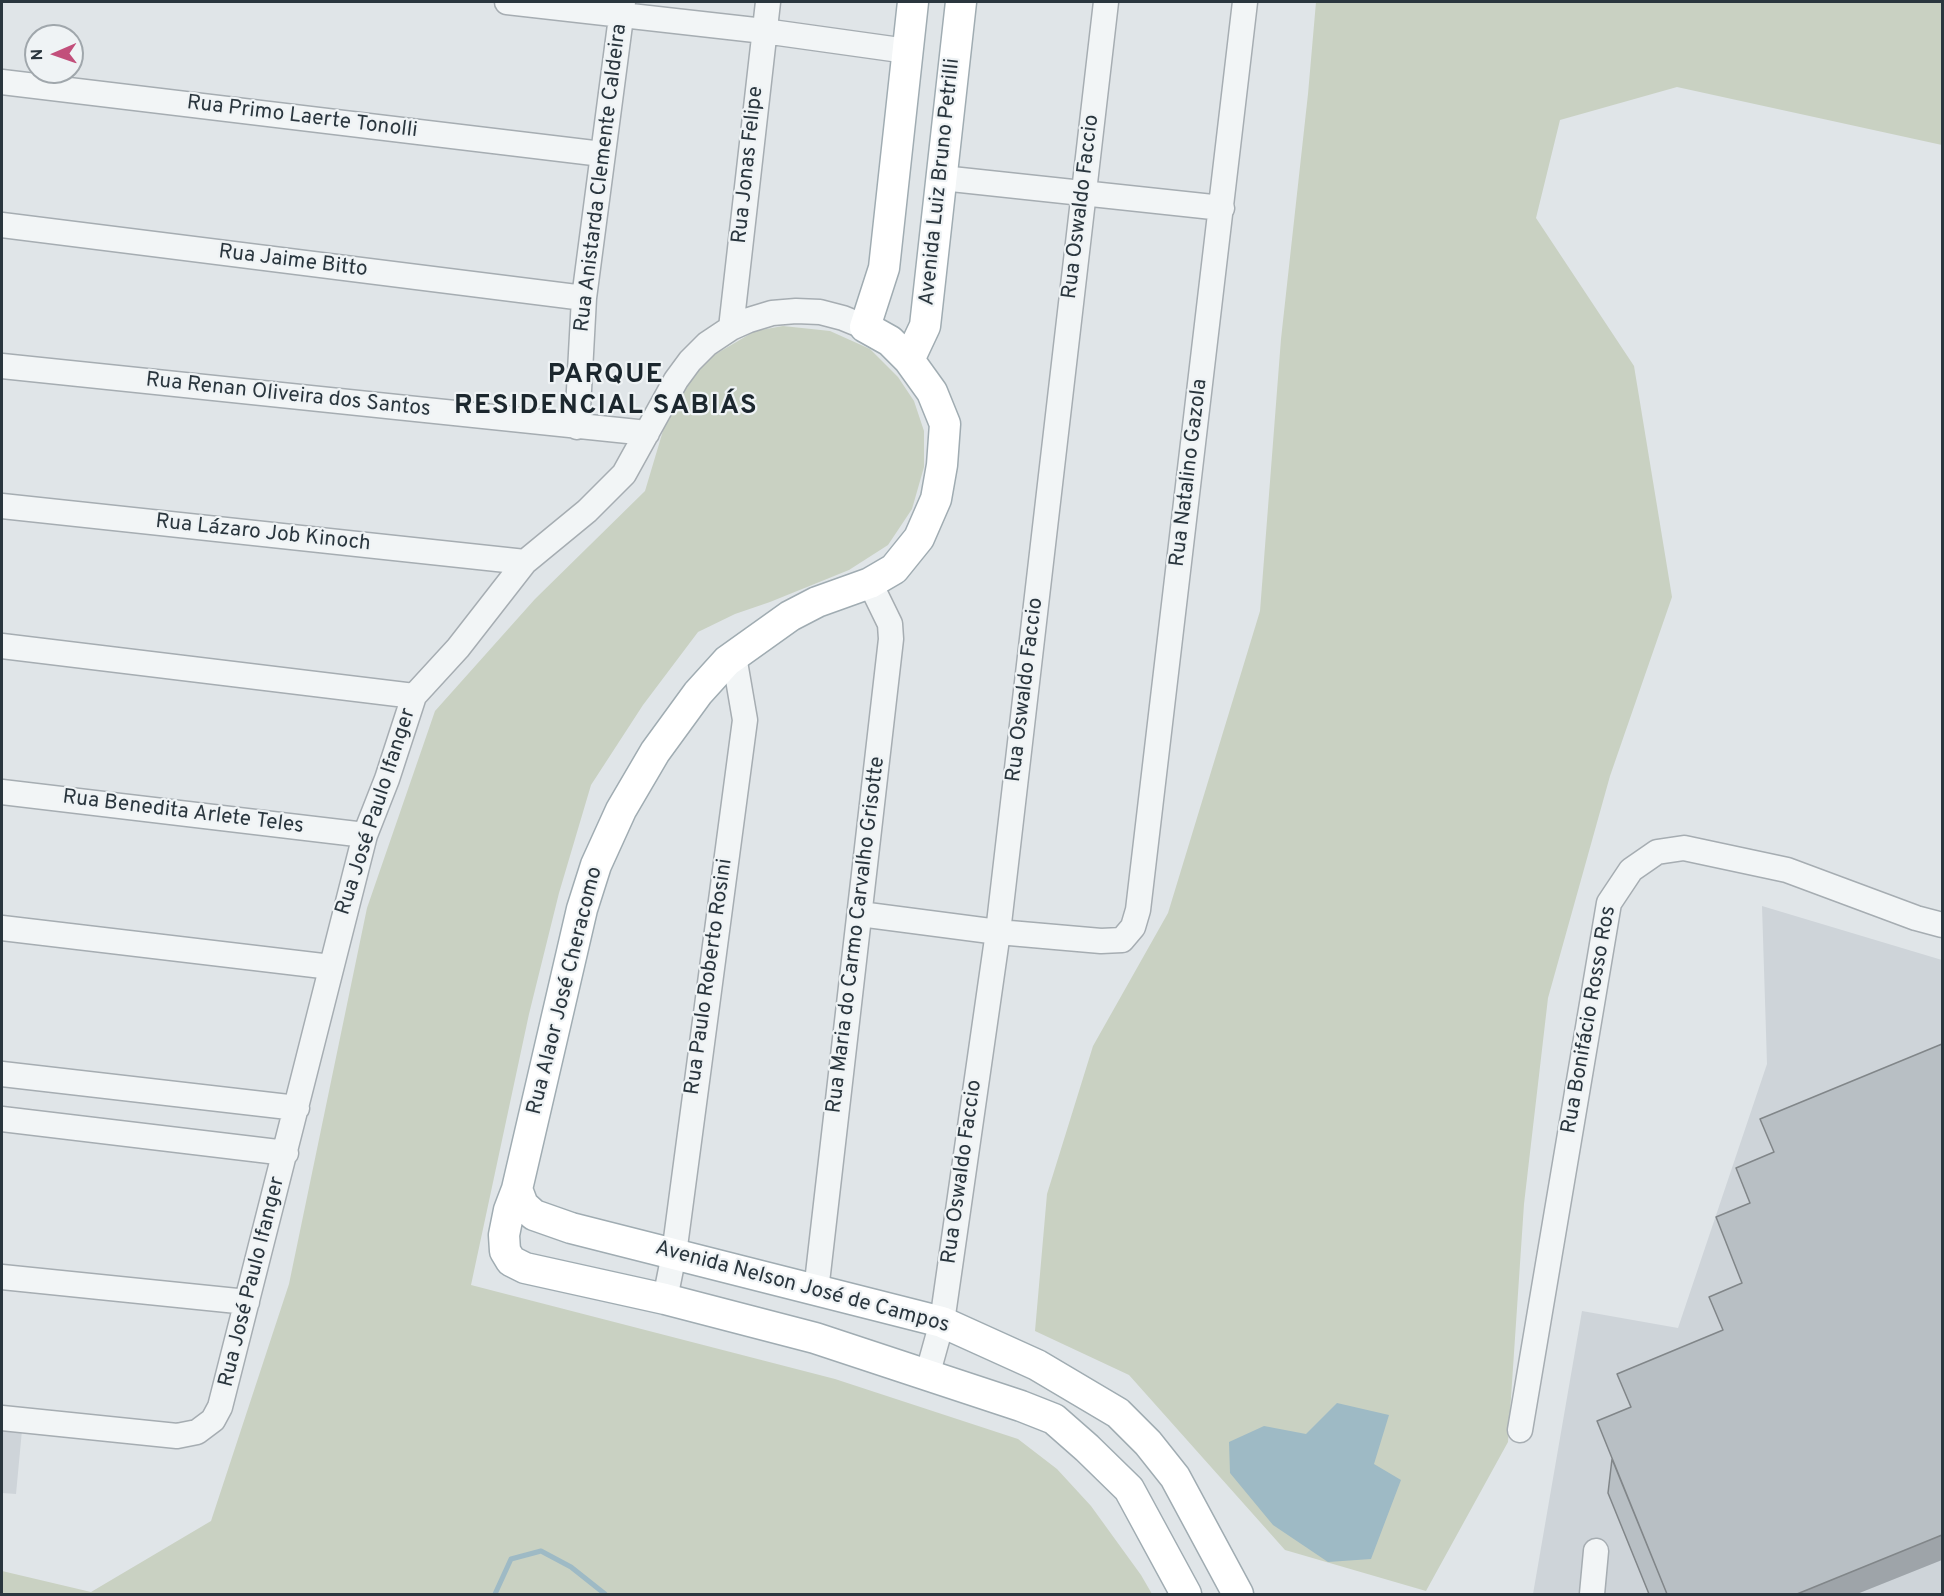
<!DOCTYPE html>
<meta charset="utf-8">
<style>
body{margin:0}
#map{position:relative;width:1944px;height:1596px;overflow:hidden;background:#e0e5e8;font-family:Overpass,sans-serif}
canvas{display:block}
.frame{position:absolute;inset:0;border:3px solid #2a363e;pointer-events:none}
.north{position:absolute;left:24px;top:24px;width:60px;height:60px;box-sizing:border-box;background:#eff3f5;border:2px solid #a0a7ac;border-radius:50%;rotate:268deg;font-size:16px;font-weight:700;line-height:24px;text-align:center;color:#2a363e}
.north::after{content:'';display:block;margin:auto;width:21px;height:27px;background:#c24f7b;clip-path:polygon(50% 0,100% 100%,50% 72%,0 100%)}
</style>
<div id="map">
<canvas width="1944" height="1596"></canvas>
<div class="frame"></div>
<div class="north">N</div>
</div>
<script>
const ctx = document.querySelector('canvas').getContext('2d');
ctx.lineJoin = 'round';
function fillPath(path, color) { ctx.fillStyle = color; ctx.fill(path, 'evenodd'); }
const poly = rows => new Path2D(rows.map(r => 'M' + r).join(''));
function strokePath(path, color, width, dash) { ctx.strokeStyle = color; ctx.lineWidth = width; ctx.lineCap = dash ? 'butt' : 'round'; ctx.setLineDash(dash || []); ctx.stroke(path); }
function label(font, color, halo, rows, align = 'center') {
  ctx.font = font + ' Overpass,sans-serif'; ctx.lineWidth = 4.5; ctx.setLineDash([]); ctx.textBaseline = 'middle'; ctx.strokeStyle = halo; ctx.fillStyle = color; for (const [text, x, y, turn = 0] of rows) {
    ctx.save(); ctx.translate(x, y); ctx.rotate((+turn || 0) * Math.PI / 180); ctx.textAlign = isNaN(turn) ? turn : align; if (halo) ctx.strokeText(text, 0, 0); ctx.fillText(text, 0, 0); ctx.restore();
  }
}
fillPath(poly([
 [1762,906,1942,960,1942,1594,1533,1594,1582,1311,1678,1328,1767,1064],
 [2,1428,22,1430,16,1494,2,1493]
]), '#ced4d9');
fillPath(poly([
 [1316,2,1942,2,1942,145,1677,87,1560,120,1536,218,1634,366,1672,597,1610,776,1548,998,1524,1204,1508,1442,1426,1591,1285,1550,1129,1375,1035,1331,1047,1194,1093,1046,1168,913,1260,611,1281,339,1308,94],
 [783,326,830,331,870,349,898,377,914,401,924,431,924,467,912,509,888,545,849,570,770,602,735,614,698,632,643,705,591,785,559,893,529,1014,471,1285,835,1379,1018,1439,1057,1469,1091,1506,1141,1575,1152,1594,2,1594,2,1571,91,1592,211,1521,289,1284,367,908,435,711,535,599,645,491,665,424,683,386,704,361,755,331]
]), '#c9d1c2');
fillPath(poly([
 [1337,1403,1389,1415,1374,1464,1401,1480,1371,1559,1328,1562,1273,1525,1230,1473,1229,1442,1264,1426,1306,1434]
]), '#9ebac5');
strokePath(poly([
 [495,1594,511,1559,541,1551,571,1567,605,1594]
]), '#9ebac5', 5);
const minor = poly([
 [507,2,764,31,907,51],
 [2,82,602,154],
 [942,178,1222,208],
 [2,225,584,298],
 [731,328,768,2],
 [2,366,647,433],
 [577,427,584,298,623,2],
 [2,506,525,562],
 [2,646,414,696],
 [2,792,365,835],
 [860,914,998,932,1101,941,1122,940,1133,927,1138,910,1245,2],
 [2,928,331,967],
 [2,1074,297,1108],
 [2,1119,286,1153],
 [2,1277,247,1302],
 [816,1291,891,639,890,624,870,583],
 [665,1299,674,1254,745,720,734,656],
 [927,1376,942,1322,998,932,1106,2],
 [2,1418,177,1436,197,1432,213,1420,220,1407,365,835,387,779,414,696,458,648,525,562,587,511,624,474,676,380,690,361,707,344,731,328,749,320,772,313,796,311,820,312,843,318,865,327],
 [1520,1430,1609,903,1631,870,1657,852,1684,848,1787,870,1916,918,1942,925],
 [1592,1594,1596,1551]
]);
const major = poly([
 [913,2,884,268,865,327,890,341,909,360,932,392,945,424,942,465,936,499,919,538,894,569,870,583,817,602,790,616,727,661,698,693,655,752,621,810,596,865,582,909,517,1189,509,1210,504,1235,505,1251,511,1261,525,1268,665,1299,815,1338,1021,1406,1054,1419,1087,1448,1129,1489,1186,1594],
 [909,360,925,326,961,2],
 [517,1189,523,1205,534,1215,571,1228,942,1322,1037,1365,1118,1413,1148,1443,1175,1477,1238,1594]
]);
strokePath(minor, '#a6adb2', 27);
strokePath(major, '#a0acb2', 33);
strokePath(minor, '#f2f5f6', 24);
strokePath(major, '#fff', 30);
fillPath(poly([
 [1942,1044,1942,1560,1857,1594,1649,1594,1631,1407,1723,1330,1742,1283,1750,1203,1774,1152]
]), '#9ea4a9');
const building = poly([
 [1942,1044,1942,1535,1797,1594,1667,1594,1597,1421,1631,1407,1617,1374,1723,1330,1709,1297,1742,1283,1716,1217,1750,1203,1736,1168,1774,1152,1760,1119,1942,1044],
 [1612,1459,1667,1594,1649,1594,1608,1493,1612,1459]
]);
fillPath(building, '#b8bfc4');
strokePath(building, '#818689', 1.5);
label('21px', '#2a363e', '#eff3f5', [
 ["Rua Primo Laerte Tonolli",302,118,7],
 ["Rua Jonas Felipe",749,165,-84],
 ["Rua Anistarda Clemente Caldeira",602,178,-83],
 ["Avenida Luiz Bruno Petrilli",941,182,-84],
 ["Rua Oswaldo Faccio",1082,207,-83],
 ["Rua Jaime Bitto",293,262,7],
 ["Rua Renan Oliveira dos Santos",288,396,6],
 ["Rua Natalino Gazola",1190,473,-83],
 ["Rua Lázaro Job Kinoch",263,534,6],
 ["Rua Oswaldo Faccio",1026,690,-83],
 ["Rua José Paulo Ifanger",377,812,-72],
 ["Rua Benedita Arlete Teles",183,813,7],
 ["Rua Maria do Carmo Carvalho Grisotte",857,935,-83],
 ["Rua Paulo Roberto Rosini",710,977,-82],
 ["Rua Alaor José Cheracomo",566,991,-76],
 ["Rua Bonifácio Rosso Ros",1590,1020,-80],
 ["Rua Oswaldo Faccio",963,1172,-82],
 ["Rua José Paulo Ifanger",253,1282,-76],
 ["Avenida Nelson José de Campos",802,1288,15]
]);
ctx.letterSpacing = '1.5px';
label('bold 27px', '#1c272e', '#eff3f5', [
 ["PARQUE",606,377],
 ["RESIDENCIAL SABIÁS",606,408]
]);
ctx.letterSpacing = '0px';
</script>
